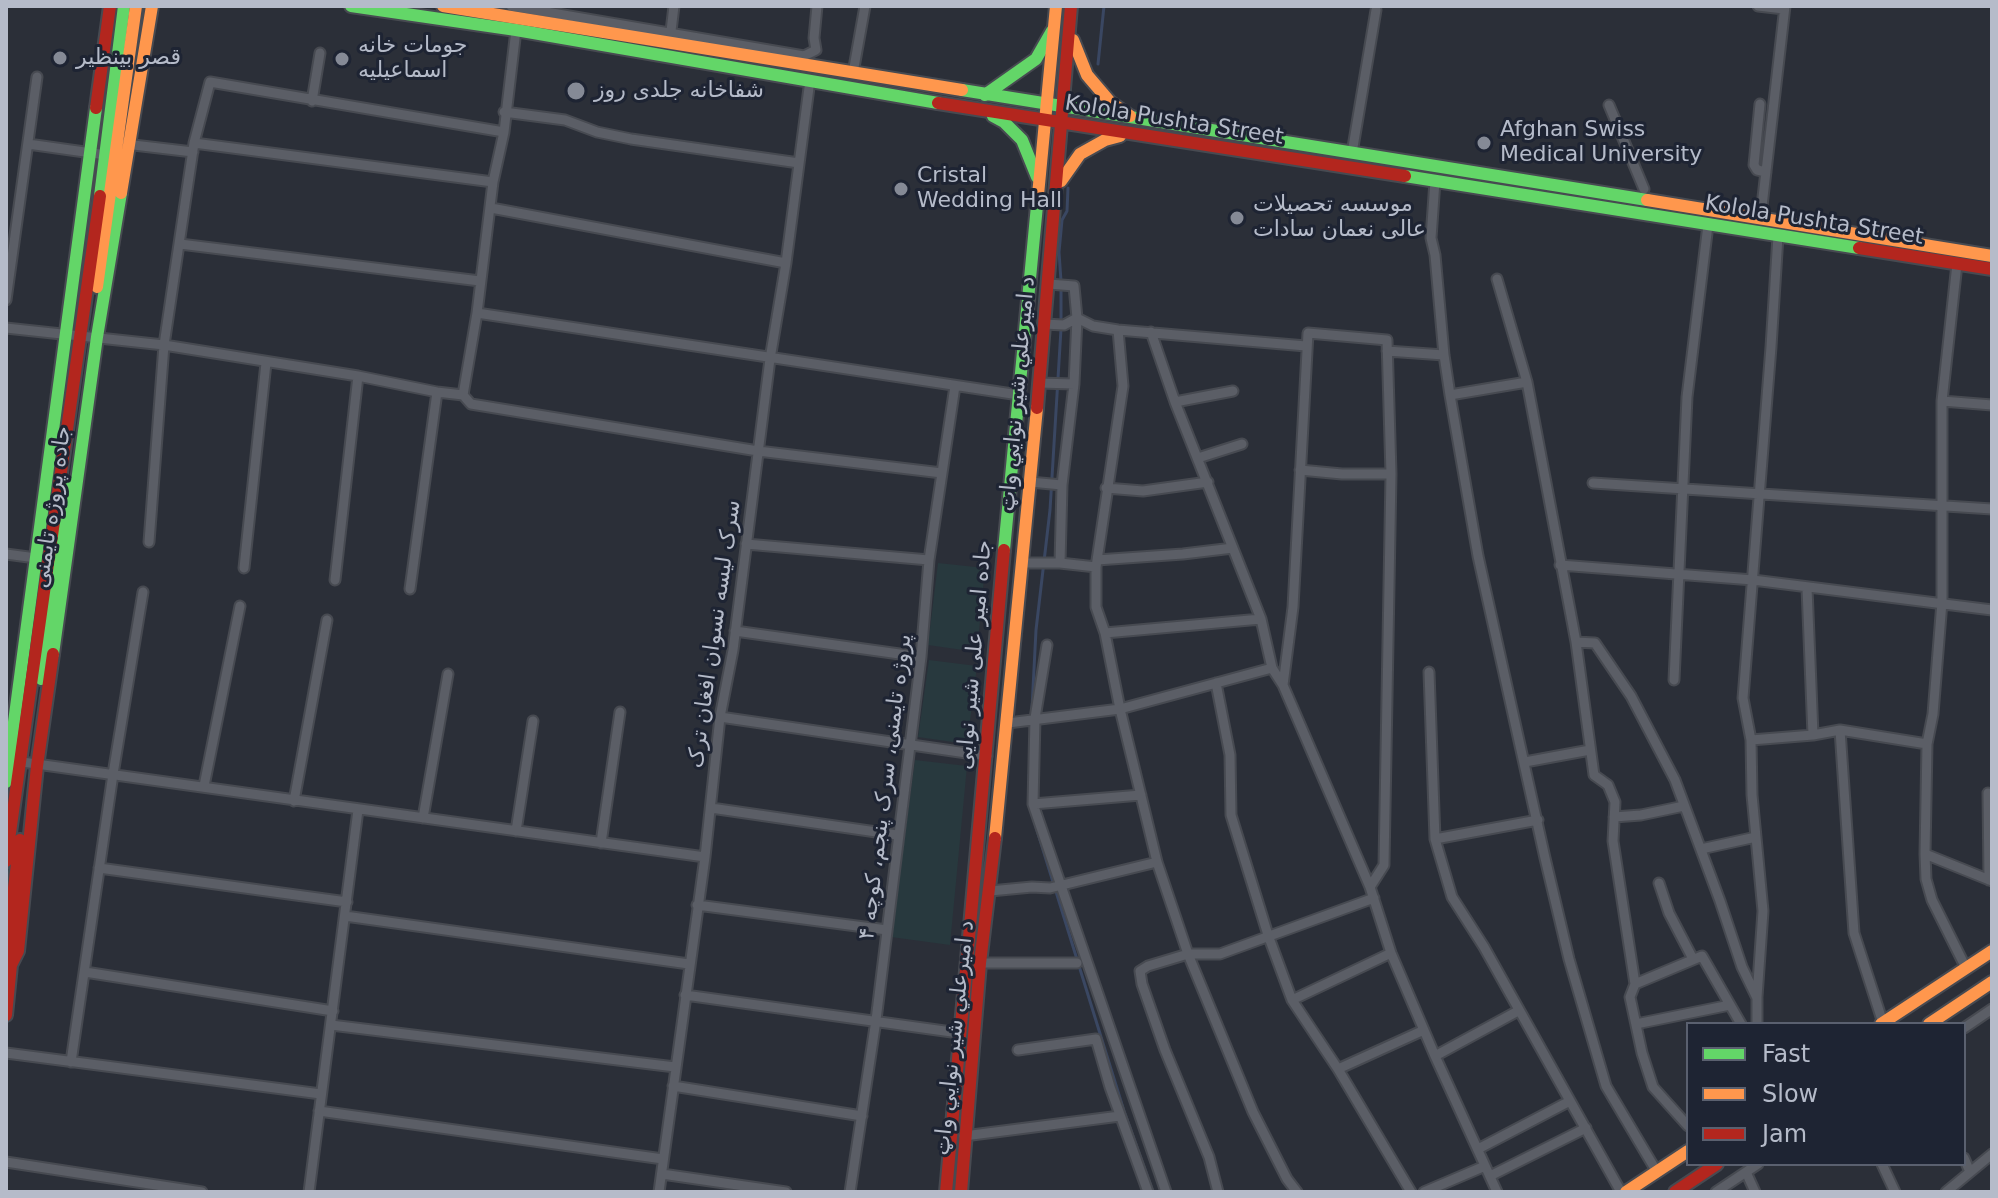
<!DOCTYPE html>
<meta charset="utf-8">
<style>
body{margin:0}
#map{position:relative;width:1998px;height:1198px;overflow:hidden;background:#2b2f38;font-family:"DejaVu Sans",sans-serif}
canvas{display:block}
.frame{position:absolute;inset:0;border:8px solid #b5bbc9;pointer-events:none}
.legend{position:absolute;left:1686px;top:1022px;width:280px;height:144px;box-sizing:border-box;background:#1e2433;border:2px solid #5a606f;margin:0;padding:10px 14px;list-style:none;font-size:24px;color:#b5bbc9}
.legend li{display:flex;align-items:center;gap:16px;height:40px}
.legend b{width:40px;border:2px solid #5a606f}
</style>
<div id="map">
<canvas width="1998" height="1198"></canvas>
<div class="frame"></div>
<ul class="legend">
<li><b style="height:10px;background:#63d668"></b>Fast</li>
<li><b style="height:10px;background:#ff974d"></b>Slow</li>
<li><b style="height:10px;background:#b3261e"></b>Jam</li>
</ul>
</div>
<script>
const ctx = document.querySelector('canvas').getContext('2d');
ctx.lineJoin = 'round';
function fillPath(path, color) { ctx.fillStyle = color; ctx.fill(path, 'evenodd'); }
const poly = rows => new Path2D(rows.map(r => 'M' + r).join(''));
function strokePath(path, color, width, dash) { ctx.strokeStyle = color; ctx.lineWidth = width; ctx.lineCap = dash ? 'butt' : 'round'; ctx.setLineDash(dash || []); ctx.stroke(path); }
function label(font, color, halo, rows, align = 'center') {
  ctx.font = font + ' "DejaVu Sans","Noto Naskh Arabic",sans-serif'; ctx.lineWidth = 6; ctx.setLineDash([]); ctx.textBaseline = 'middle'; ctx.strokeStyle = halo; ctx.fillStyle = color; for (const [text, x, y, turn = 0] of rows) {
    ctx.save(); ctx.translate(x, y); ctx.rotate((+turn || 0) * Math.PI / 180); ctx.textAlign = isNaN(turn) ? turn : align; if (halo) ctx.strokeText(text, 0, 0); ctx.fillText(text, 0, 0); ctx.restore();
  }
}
fillPath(poly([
 [938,563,985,568,977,652,928,645],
 [929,660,977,666,967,744,918,737],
 [915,760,967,766,950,945,891,937]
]), '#28393e');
strokePath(poly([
 [1098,64,1104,6],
 [1061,281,1059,252,1062,220,1067,211,1068,188],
 [1061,289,1061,321],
 [1032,708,1036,630,1050,510,1061,329],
 [1029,800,1029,775],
 [1031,811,1124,1111,1153,1192]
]), '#3a4762', 3);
const street = poly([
 [511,6,804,56,816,50,814,38,817,6],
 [1758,6,1784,9],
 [671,31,674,6],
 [853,73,865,6],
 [312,101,320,53],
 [1760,104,1754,165,1757,170,1766,172],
 [1609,105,1644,189],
 [504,112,565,120,597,132,631,139,799,163],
 [194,143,493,182],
 [28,144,106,155],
 [125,144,193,152],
 [1352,153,1376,10],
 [1435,181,1431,238,1435,255,1444,355,1450,395,1478,556,1545,858,1569,959,1606,1086,1657,1172],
 [1762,206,1785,6],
 [491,208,786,263],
 [180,244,480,281],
 [1957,264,1942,401,1942,602,1933,714,1927,744,1925,854,1926,879,1932,900,1966,968],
 [1497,279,1527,382,1576,642,1595,643,1631,696,1675,780,1720,901,1742,967,1757,998,1757,1024],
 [1049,284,1074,286,1077,318,1074,384,1062,485,1060,563],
 [6,300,37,77],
 [477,313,1019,395],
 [1044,324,1064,325,1077,318,1093,326,1118,330,1306,346],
 [6,328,164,345,358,376,437,392,463,395,471,404,758,451,942,473],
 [1118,330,1123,386,1096,567,1096,607,1105,633,1120,709,1157,862,1188,954,1253,1112,1287,1179,1297,1192],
 [1151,332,1175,402,1261,619,1272,668,1283,685,1370,887,1391,953,1435,1056,1497,1192],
 [1387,351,1444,355],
 [1039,383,1074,384],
 [463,395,477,313,493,182,504,132,516,30],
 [1450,395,1527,382],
 [1942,401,1992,405],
 [1175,402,1233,391],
 [1198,458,1242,444],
 [1300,470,1342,474,1391,474],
 [1030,482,1062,485],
 [1593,483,1992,509],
 [1106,488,1143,491,1208,482],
 [149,542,164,345,194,143,210,82,504,132],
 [746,544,929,560],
 [6,554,36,558],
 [1097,560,1183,554,1233,548],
 [1023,563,1060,563,1096,567],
 [1560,565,1753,580,1992,610],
 [244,568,266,363],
 [335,580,358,376],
 [1807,588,1813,735],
 [410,589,437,392],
 [735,631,921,657],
 [1105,633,1261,619],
 [1576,642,1594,775,1608,785,1615,802,1613,841,1635,984,1630,997,1642,1053,1653,1087,1688,1126],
 [1047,645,1035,718,1033,804,1166,1192],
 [1429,672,1435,839,1452,897,1484,947,1621,1192],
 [1674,680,1687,397,1708,225],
 [1216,683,1230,755,1231,815,1268,935,1292,1000,1338,1069,1411,1192],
 [1283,685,1293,607,1308,333,1387,340,1391,474,1384,865,1370,887],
 [720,717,987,756],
 [1008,723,1120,709,1272,668],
 [1840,730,1854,933,1883,1023],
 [1751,740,1813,735,1840,730,1927,744],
 [15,761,705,857],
 [1525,762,1590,750],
 [204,786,240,606],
 [1988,793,1989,880],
 [294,801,327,620],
 [1033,804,1141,795],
 [711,808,897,835],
 [1614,817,1641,815,1684,806],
 [423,818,448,674],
 [516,831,533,721],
 [1435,839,1538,820],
 [601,843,620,712],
 [1701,849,1756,837],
 [1925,854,1992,881],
 [99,868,347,902],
 [1659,883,1669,913,1693,959],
 [990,891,1032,887,1050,888,1157,862],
 [697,905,887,930],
 [345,916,689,964],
 [980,963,1077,963],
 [85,972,333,1011],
 [1635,984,1702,956,1741,1024],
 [685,995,959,1033],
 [1757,997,1763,911,1752,795,1751,740,1743,698,1771,347,1778,236],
 [1292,1000,1391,953],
 [1636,1024,1730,1005],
 [331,1025,675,1067],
 [1964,1028,1992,1009],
 [1018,1050,1096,1039,1110,1087,1148,1192],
 [6,1053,321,1094],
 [1435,1056,1518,1011],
 [71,1062,113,774,143,592],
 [1338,1069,1424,1030],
 [673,1086,862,1116],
 [319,1111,663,1159],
 [964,1136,1120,1116],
 [1478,1149,1570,1101],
 [1964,1158,1970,1172],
 [6,1162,202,1192],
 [1882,1164,1895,1192],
 [1746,1172,1755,1192],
 [662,1174,786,1192],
 [1490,1176,1586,1128],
 [309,1192,358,810],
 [659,1192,705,857,720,717,733,650,770,359,786,263,810,80],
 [850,1192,876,1020,921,657,929,560,955,386],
 [1218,1192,1209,1157,1165,1050,1142,984,1140,971,1148,966,1188,954,1220,954,1374,898],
 [1424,1192,1485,1166],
 [1716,1192,1758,1164],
 [1946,1192,1992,1154]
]);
const fast = poly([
 [351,6,516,30,938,103],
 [962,90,1647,200],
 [985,95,1036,59,1052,31],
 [993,116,1004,122,1022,140,1037,177],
 [1405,176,1859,248],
 [100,196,124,6],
 [1004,550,1038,195],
 [53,654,97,337,121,193],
 [41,679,68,483],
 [6,782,96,108]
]);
const slow = poly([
 [443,6,962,90],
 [1073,40,1087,75,1110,102,1130,116],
 [1061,181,1080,154,1105,140,1120,136],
 [121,193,152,6],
 [1038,195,1056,6],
 [1647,200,1992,256],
 [97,287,136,6],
 [995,838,1037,408],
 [1881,1024,1992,951],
 [1929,1024,1992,982],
 [1626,1192,1688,1151]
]);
const jam = poly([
 [938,103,1405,176],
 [96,108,110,6],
 [1859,248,1992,269],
 [1037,408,1071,6],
 [6,861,100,196],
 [6,952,20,840],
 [6,1015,11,965,18,951,37,766,53,654],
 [946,1192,1004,550],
 [961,1192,980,963,995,838],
 [1675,1192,1717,1164]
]);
strokePath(street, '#474a51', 13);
strokePath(fast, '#474a51', 16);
strokePath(slow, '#474a51', 16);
strokePath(jam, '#474a51', 16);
strokePath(street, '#5b5e66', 9);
strokePath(fast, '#63d668', 12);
strokePath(slow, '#ff974d', 12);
strokePath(jam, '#b3261e', 12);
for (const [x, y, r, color] of [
 [60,58,8,"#858a96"],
 [342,59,8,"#858a96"],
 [576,91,10,"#858a96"],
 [1484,143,8,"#858a96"],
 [901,189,8,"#858a96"],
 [1237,218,8,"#858a96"]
]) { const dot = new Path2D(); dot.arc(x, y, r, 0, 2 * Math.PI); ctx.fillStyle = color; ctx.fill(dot); strokePath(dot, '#1e2433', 3); }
label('22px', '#b5bbc9', '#1e2433', [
 ["جومات خانه",358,46],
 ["اسماعيليه",358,71],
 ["قصر بینظیر",76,58],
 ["شفاخانه جلدی روز",594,91],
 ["Afghan Swiss",1500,130],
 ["Medical University",1500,155],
 ["Cristal",917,176],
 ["Wedding Hall",917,201],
 ["موسسه تحصیلات",1253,205],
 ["عالی نعمان سادات",1253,230]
], 'left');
label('22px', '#b5bbc9', '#1e2433', [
 ["Kolola Pushta Street",1174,121,9],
 ["Kolola Pushta Street",1814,221,9],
 ["د امیرعلي شیر نوايي واټ",1018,394,-85],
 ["جاده پروژه تایمنی",53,507,-82],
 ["سرک لیسه نسوان افغان‌ ترک",715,634,-82],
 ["جاده امیر علی شیر نوایی",975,655,-85],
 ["پروژه تایمنی، سرک پنجم، کوچه ۴",886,787,-83],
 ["د امیرعلي شیر نوايي واټ",955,1038,-84]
]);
</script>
